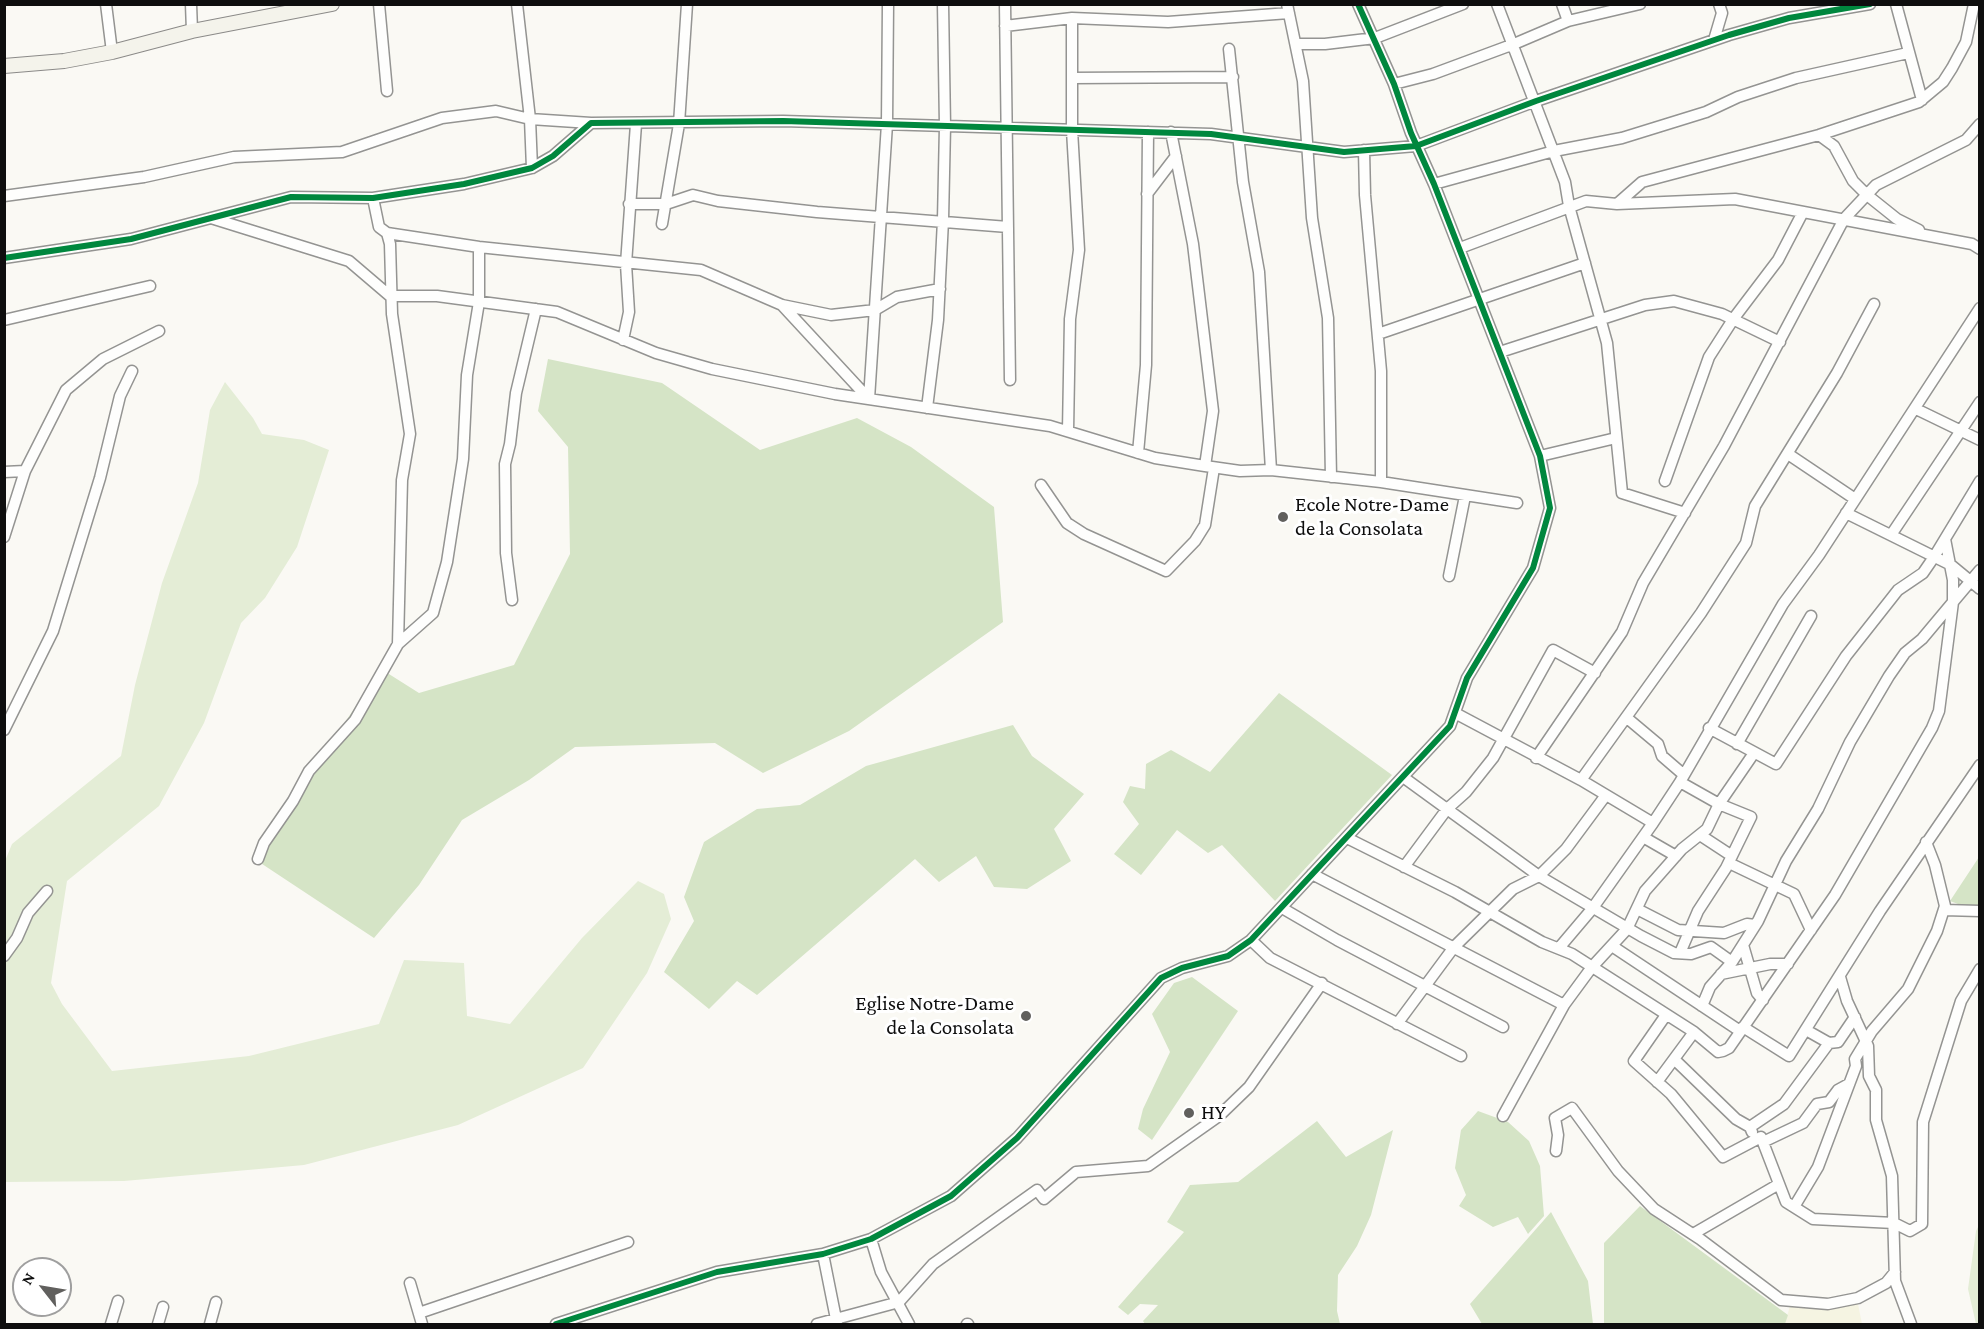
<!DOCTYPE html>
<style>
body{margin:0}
#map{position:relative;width:1984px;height:1329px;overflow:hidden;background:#faf9f4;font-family:"Crimson Pro",serif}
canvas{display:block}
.frame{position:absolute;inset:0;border:6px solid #0e0e0e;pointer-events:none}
.north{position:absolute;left:12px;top:1257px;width:60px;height:60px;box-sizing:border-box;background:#fff;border:2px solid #9f9f9f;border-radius:50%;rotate:301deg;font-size:16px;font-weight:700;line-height:24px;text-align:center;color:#0e0e0e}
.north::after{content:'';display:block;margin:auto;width:21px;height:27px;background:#61605e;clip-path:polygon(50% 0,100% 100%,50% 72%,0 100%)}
</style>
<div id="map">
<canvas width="1984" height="1329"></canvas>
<div class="frame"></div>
<div class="north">N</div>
</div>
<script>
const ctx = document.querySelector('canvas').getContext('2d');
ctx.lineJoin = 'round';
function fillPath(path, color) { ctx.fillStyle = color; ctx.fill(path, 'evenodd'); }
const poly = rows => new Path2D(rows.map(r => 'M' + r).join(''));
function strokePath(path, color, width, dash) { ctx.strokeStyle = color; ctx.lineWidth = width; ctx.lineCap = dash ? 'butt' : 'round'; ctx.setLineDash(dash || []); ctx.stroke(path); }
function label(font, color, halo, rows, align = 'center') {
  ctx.font = font + ' "Crimson Pro",serif'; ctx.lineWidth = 6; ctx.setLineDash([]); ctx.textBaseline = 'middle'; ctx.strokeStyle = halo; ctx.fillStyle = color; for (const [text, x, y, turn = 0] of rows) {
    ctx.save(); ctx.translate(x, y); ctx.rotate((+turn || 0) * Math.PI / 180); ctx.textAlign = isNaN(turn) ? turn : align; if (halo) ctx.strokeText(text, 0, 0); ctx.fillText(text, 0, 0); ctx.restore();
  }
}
fillPath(poly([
 [1857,1299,1862,1324,1785,1324,1791,1302]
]), '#f5f4e2');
fillPath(poly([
 [225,382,253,418,262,434,304,440,329,450,297,547,265,598,241,623,204,723,159,806,67,881,51,983,62,1004,112,1071,249,1056,379,1024,404,960,464,963,467,1016,510,1024,582,938,638,881,664,894,671,919,647,973,583,1068,458,1125,304,1165,124,1181,5,1182,5,861,12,844,121,756,135,685,162,583,198,483,210,410],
 [1979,1225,1980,1324,1976,1324,1968,1289,1976,1231]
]), '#e4edd6');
fillPath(poly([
 [548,359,662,383,760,450,857,418,911,447,994,507,1003,622,849,731,763,773,715,743,575,747,529,780,462,820,419,885,374,938,253,858,381,669,419,693,514,665,570,554,568,447,538,411],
 [1279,693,1392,775,1275,901,1222,845,1208,853,1177,830,1141,875,1114,854,1139,824,1123,802,1130,786,1145,789,1146,764,1171,750,1210,772],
 [1013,725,1032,756,1084,794,1054,829,1071,861,1027,889,994,887,976,856,939,882,915,859,757,995,737,981,709,1009,664,972,694,921,684,897,704,842,757,809,800,805,866,766],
 [1979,857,1979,912,1950,901],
 [1192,977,1238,1011,1152,1140,1138,1129,1143,1109,1170,1052,1152,1014,1174,983],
 [1478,1111,1508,1122,1529,1141,1540,1166,1544,1216,1528,1234,1518,1217,1493,1227,1459,1206,1466,1195,1455,1168,1461,1130],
 [1317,1121,1346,1157,1393,1130,1371,1215,1357,1246,1338,1275,1337,1311,1340,1324,1145,1324,1143,1321,1158,1305,1140,1304,1128,1315,1118,1307,1184,1232,1167,1222,1190,1185,1238,1182],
 [1640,1206,1788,1315,1785,1324,1604,1324,1604,1243],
 [1551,1212,1588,1281,1593,1324,1482,1324,1470,1304]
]), '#d5e4c6');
const street = poly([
 [106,4,112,52],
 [191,4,192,31],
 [379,4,387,91],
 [517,4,530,119,532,168],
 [1005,4,1010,380],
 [1287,4,1303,81,1312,218,1328,318,1331,477],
 [1497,4,1565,182,1569,206,1607,343,1622,493,1685,513],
 [1562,4,1568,21],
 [1896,4,1922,100],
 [1005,26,1072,18,1168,22,1289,13],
 [1714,40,1722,13,1719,4],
 [1296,44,1325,44,1375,38,1463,4],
 [1229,49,1243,182,1259,272,1271,470],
 [1072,78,1233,77],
 [1394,84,1433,74,1514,44,1568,21,1640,4],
 [1171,132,1193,244,1213,411,1205,466,1240,471,1271,470,1381,482,1517,503],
 [1819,135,1834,146,1853,181,1867,195,1897,219,1919,230],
 [1364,150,1365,195,1381,371,1381,482],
 [1434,184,1554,151,1622,138,1706,112,1738,97,1796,78,1908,53],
 [1147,194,1176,156],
 [4,196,144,177,234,157,342,152,442,118,496,111,530,119,591,123],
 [373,198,379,227,387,233,479,247,701,270,782,305,831,315,875,310,897,297,940,289],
 [629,204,666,204,693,195,718,201,817,212,1008,227],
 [1617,204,1642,182,1819,135,1919,102,1943,82,1952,68,1966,42,1974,4],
 [211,218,349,261,390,296,437,296,557,312,656,353,712,369,835,394,1050,426,1155,458,1205,466],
 [662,224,679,124,687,4],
 [387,233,390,244,392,314,410,434,402,480,398,644],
 [1460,248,1586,201,1617,204,1735,199,1972,244,1980,249],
 [4,258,131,239,291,197,373,198,464,184,532,168,553,156,591,123,783,121,1211,134,1344,152,1416,146,1536,101,1729,35,1789,18,1870,4],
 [782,305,869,399],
 [4,320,150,286],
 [1378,334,1585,263],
 [623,340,629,312,626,264,636,124],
 [1500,352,1645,305,1674,301,1722,314,1780,342],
 [869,399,887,124,888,4],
 [927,408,938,320,943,220,945,126,943,4],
 [1916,409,1980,440],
 [1068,431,1070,319,1079,250,1072,130,1072,18],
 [1138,453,1146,365,1148,132],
 [1788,454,1855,499],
 [1540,456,1616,438],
 [4,472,25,471],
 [1665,481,1709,357,1734,318,1778,260,1803,212],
 [1041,485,1067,523,1084,534,1166,571,1195,541,1205,525,1214,468],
 [1846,513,1951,565,1980,589],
 [1891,535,1980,402],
 [4,537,25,471,66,390,103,359,159,331],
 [1449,576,1465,496],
 [512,600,506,553,505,464,510,444,516,393,536,309],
 [1455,713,1581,780,1653,823],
 [1627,718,1658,744,1662,756,1684,775],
 [1709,728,1776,764,1846,656,1898,590,1923,573,1934,557,1980,481],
 [4,730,53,631,100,478,120,396,132,371],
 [1737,744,1811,616],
 [1536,758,1622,632,1643,583,1724,446,1844,219,1876,185,1966,140,1980,124],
 [1403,777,1539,876,1641,936,1674,953,1691,954,1711,947,1732,962],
 [1581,780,1701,613,1746,543,1755,506,1837,373,1874,304],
 [1680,782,1719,804,1751,817,1726,868,1698,911,1680,953],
 [1700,835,1732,856],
 [1643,837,1676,856],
 [1347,838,1455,892,1542,942,1572,954,1694,1032,1718,1052,1723,1051,1729,1048,1835,895,1932,728,1939,711,1953,602,1980,570],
 [258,859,264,843,293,801,309,771,355,720,398,644,433,613,447,562,463,459,467,375,479,302,479,247],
 [1729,863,1794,894,1811,930],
 [1404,867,1447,809,1466,792,1493,758,1553,650,1595,673],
 [1312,874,1564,1005],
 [1282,908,1337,940,1503,1027],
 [1637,909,1678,930,1724,933,1747,924,1755,925],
 [1944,910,1980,911],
 [1251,940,1270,958,1461,1056],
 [1743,945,1757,993,1763,1000],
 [1612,946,1740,1031],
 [1559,948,1592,909,1653,823,1680,782,1783,604,1819,555,1980,308],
 [4,956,17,938,28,913,47,891],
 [1721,974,1770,964,1788,964],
 [1840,977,1847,1001,1868,1046,1869,1076,1876,1090,1876,1120,1892,1176,1895,1281,1911,1324],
 [1702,1006,1710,987,1732,962,1758,921,1786,861,1818,809,1850,742,1889,676,1905,653,1922,639,1953,602,1953,580,1945,539],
 [1666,1015,1634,1061,1671,1094,1723,1157,1761,1137,1786,1202,1813,1219,1894,1223,1910,1231,1922,1224,1923,1122,1961,1001,1980,969],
 [1397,1024,1454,947,1513,889,1539,876,1566,849,1606,795],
 [1743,1027,1789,1056,1880,911,1980,765],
 [1806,1030,1829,1043],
 [1674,1059,1736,1119,1750,1127,1752,1132],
 [1657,1082,1694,1032],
 [1503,1116,1564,1005,1592,967,1627,929,1645,891,1682,849,1707,829,1719,804,1754,753],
 [1750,1127,1784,1104,1829,1043,1838,1042,1855,1017],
 [1763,1142,1803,1123,1817,1104,1829,1102,1838,1090,1849,1084],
 [1556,1151,1558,1135,1555,1118,1572,1108,1618,1171,1654,1209,1700,1239,1781,1300,1828,1304,1858,1298,1886,1283,1895,1272],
 [1794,1207,1818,1167,1856,1066,1855,1059,1872,1031,1908,989,1937,931,1945,906,1935,865,1926,842],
 [1693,1234,1779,1184],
 [871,1239,881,1272,909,1324],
 [823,1254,837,1324],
 [410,1283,422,1324],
 [419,1313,628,1242],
 [111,1324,118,1301],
 [158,1324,163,1307],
 [210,1324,216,1302],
 [556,1324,717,1272,823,1254,871,1239,951,1196,1017,1138,1161,978,1182,968,1228,956,1251,940,1450,726,1467,678,1533,568,1550,508,1540,456,1434,184,1411,133,1394,84,1358,4],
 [817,1324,899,1302,933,1264,1037,1190,1044,1199,1076,1172,1148,1166,1219,1116,1249,1087,1322,983],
 [967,1324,968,1324]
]);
const secondary = poly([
 [4,66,64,61,112,52,192,31,332,4]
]);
strokePath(street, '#949492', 13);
strokePath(secondary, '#8b8a88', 16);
strokePath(street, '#fefefd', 10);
strokePath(secondary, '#f4f3eb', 14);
strokePath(poly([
 [4,258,131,239,291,197,373,198,464,184,532,168,553,156,591,123,783,121,1211,134,1344,152,1416,146,1536,101,1729,35,1789,18,1870,4],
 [556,1324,717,1272,823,1254,871,1239,951,1196,1017,1138,1161,978,1182,968,1228,956,1251,940,1450,726,1467,678,1533,568,1550,508,1540,456,1434,184,1411,133,1394,84,1358,4]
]), '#00873e', 6);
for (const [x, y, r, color] of [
 [1283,517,6,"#61605e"],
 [1026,1016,6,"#61605e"],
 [1189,1113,6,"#61605e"]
]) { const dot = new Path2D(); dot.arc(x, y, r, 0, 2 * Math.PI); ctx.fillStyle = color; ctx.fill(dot); strokePath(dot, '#fff', 2); }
label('21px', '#0e0e0e', '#fff', [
 ["Ecole Notre-Dame",1295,505],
 ["de la Consolata",1295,529],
 ["Eglise Notre-Dame",1014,1004,"right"],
 ["de la Consolata",1014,1028,"right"],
 ["HY",1201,1113]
], 'left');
</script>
